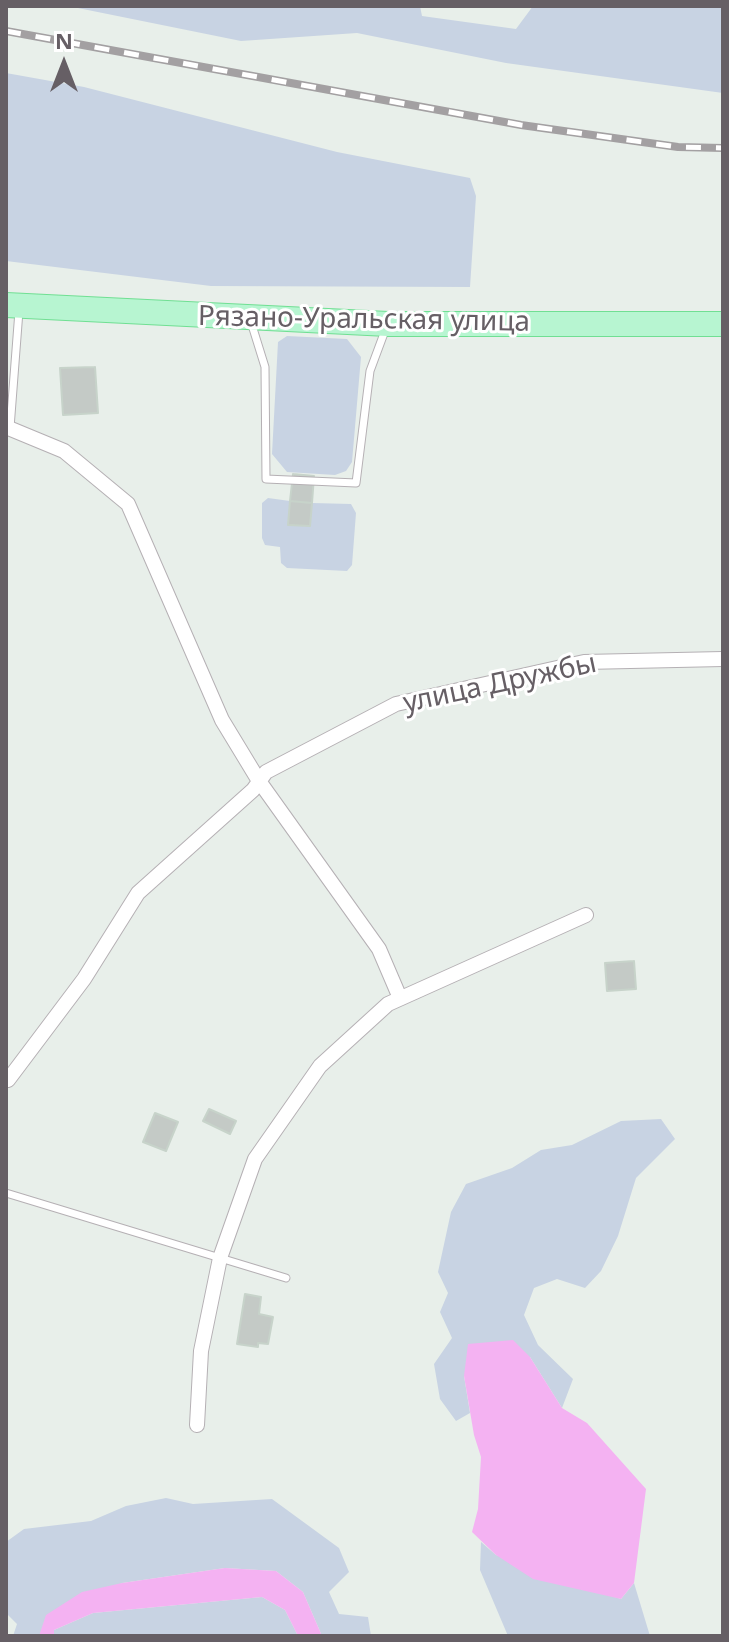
<!DOCTYPE html>
<meta charset="utf-8">
<style>
body{margin:0}
#map{position:relative;width:729px;height:1642px;overflow:hidden;background:#e8efea;font-family:"Noto Sans",sans-serif}
canvas{display:block}
.frame{position:absolute;inset:0;border:8px solid #665f65;pointer-events:none}
.north{position:absolute;left:24px;top:24px;width:80px;height:80px;-webkit-text-stroke:6px #fff;paint-order:stroke;rotate:0deg;font-size:22px;font-weight:700;line-height:32px;text-align:center;color:#665f65}
.north::after{content:'';display:block;margin:auto;width:28px;height:36px;background:#665f65;clip-path:polygon(50% 0,100% 100%,50% 72%,0 100%)}
</style>
<div id="map">
<canvas width="729" height="1642"></canvas>
<div class="frame"></div>
<div class="north">N</div>
</div>
<script>
const ctx = document.querySelector('canvas').getContext('2d');
ctx.lineJoin = 'round';
function fillPath(path, color) { ctx.fillStyle = color; ctx.fill(path, 'evenodd'); }
const poly = rows => new Path2D(rows.map(r => 'M' + r).join(''));
function strokePath(path, color, width, dash) { ctx.strokeStyle = color; ctx.lineWidth = width; ctx.lineCap = dash ? 'butt' : 'round'; ctx.setLineDash(dash || []); ctx.stroke(path); }
function label(font, color, halo, rows, align = 'center') {
  ctx.font = font + ' "Noto Sans",sans-serif'; ctx.lineWidth = 6; ctx.setLineDash([]); ctx.textBaseline = 'middle'; ctx.strokeStyle = halo; ctx.fillStyle = color; for (const [text, x, y, turn = 0] of rows) {
    ctx.save(); ctx.translate(x, y); ctx.rotate((+turn || 0) * Math.PI / 180); ctx.textAlign = isNaN(turn) ? turn : align; if (halo) ctx.strokeText(text, 0, 0); ctx.fillText(text, 0, 0); ctx.restore();
  }
}
fillPath(poly([
 [68,6,420,6,422,16,516,29,533,6,723,6,723,93,506,63,357,33,241,41],
 [6,73,84,87,337,152,470,178,476,196,470,287,211,286,6,261],
 [287,336,347,339,361,357,352,462,346,471,335,475,287,472,272,454,278,342],
 [268,498,290,501,288,524,310,526,312,503,351,504,356,513,352,565,347,571,287,568,281,563,280,547,265,545,262,538,262,503],
 [661,1119,675,1139,636,1178,618,1236,601,1271,585,1288,557,1279,534,1288,524,1315,538,1345,573,1379,562,1408,530,1357,464,1376,470,1413,456,1421,440,1399,434,1364,452,1338,440,1312,448,1293,438,1272,451,1212,466,1184,512,1168,541,1150,572,1145,621,1121],
 [166,1498,193,1504,272,1499,339,1548,349,1572,329,1592,339,1614,368,1617,371,1636,322,1636,303,1592,276,1571,225,1568,122,1583,39,1636,13,1636,17,1624,6,1613,6,1542,24,1529,91,1521,126,1506],
 [481,1542,496,1555,621,1599,634,1583,650,1636,508,1636,480,1570],
 [262,1597,285,1610,298,1636,54,1636,54,1630,93,1613]
]), '#c8d3e3');
fillPath(poly([
 [513,1340,530,1357,562,1408,587,1423,646,1489,634,1583,621,1599,533,1579,496,1555,472,1532,478,1509,481,1457,474,1435,464,1376,468,1344],
 [225,1568,276,1571,303,1592,322,1636,298,1636,285,1610,262,1597,93,1613,54,1630,54,1636,39,1636,46,1615,82,1592,122,1583]
]), '#f4b2f2');
const building = poly([
 [95,367,98,413,63,415,60,368,95,367],
 [293,474,314,476,312,503,290,501,293,474],
 [290,501,312,503,310,526,288,525,290,501],
 [634,961,636,989,607,991,605,963,634,961],
 [209,1109,236,1121,230,1134,203,1121,209,1109],
 [155,1113,178,1122,166,1151,143,1142,155,1113],
 [245,1294,261,1297,259,1314,273,1317,268,1344,258,1343,258,1347,237,1344,245,1294]
]);
fillPath(building, '#c4cac6');
strokePath(building, '#c7d3ca', 2);
const lane = poly([
 [251,322,265,367,266,479,356,483,370,371,386,328],
 [10,428,19,311],
 [6,1193,286,1278]
]);
const street = poly([
 [6,427,64,451,128,504,222,720,259,781,379,949,400,998],
 [8,1080,84,979,138,893,253,790,266,772,396,704,584,662,723,659],
 [197,1425,201,1351,220,1258,255,1159,320,1066,388,1004,586,915]
]);
const primary = poly([
 [6,305,388,324,723,324]
]);
strokePath(lane, '#b5b0b4', 9);
strokePath(street, '#b5b0b4', 16);
strokePath(primary, '#70df93', 26);
strokePath(lane, '#fff', 7);
strokePath(street, '#fff', 14);
strokePath(primary, '#b7f5d1', 24);
const rail = poly([
 [6,31,521,125,678,147,723,148]
]);
strokePath(rail, '#a3a0a2', 8);
strokePath(rail, '#fff', 5, [15]);
label('28px', '#665f65', '#fff', [
 ["Рязано-Уральская улица",364,320,1],
 ["улица Дружбы",500,684,-12]
]);
</script>
